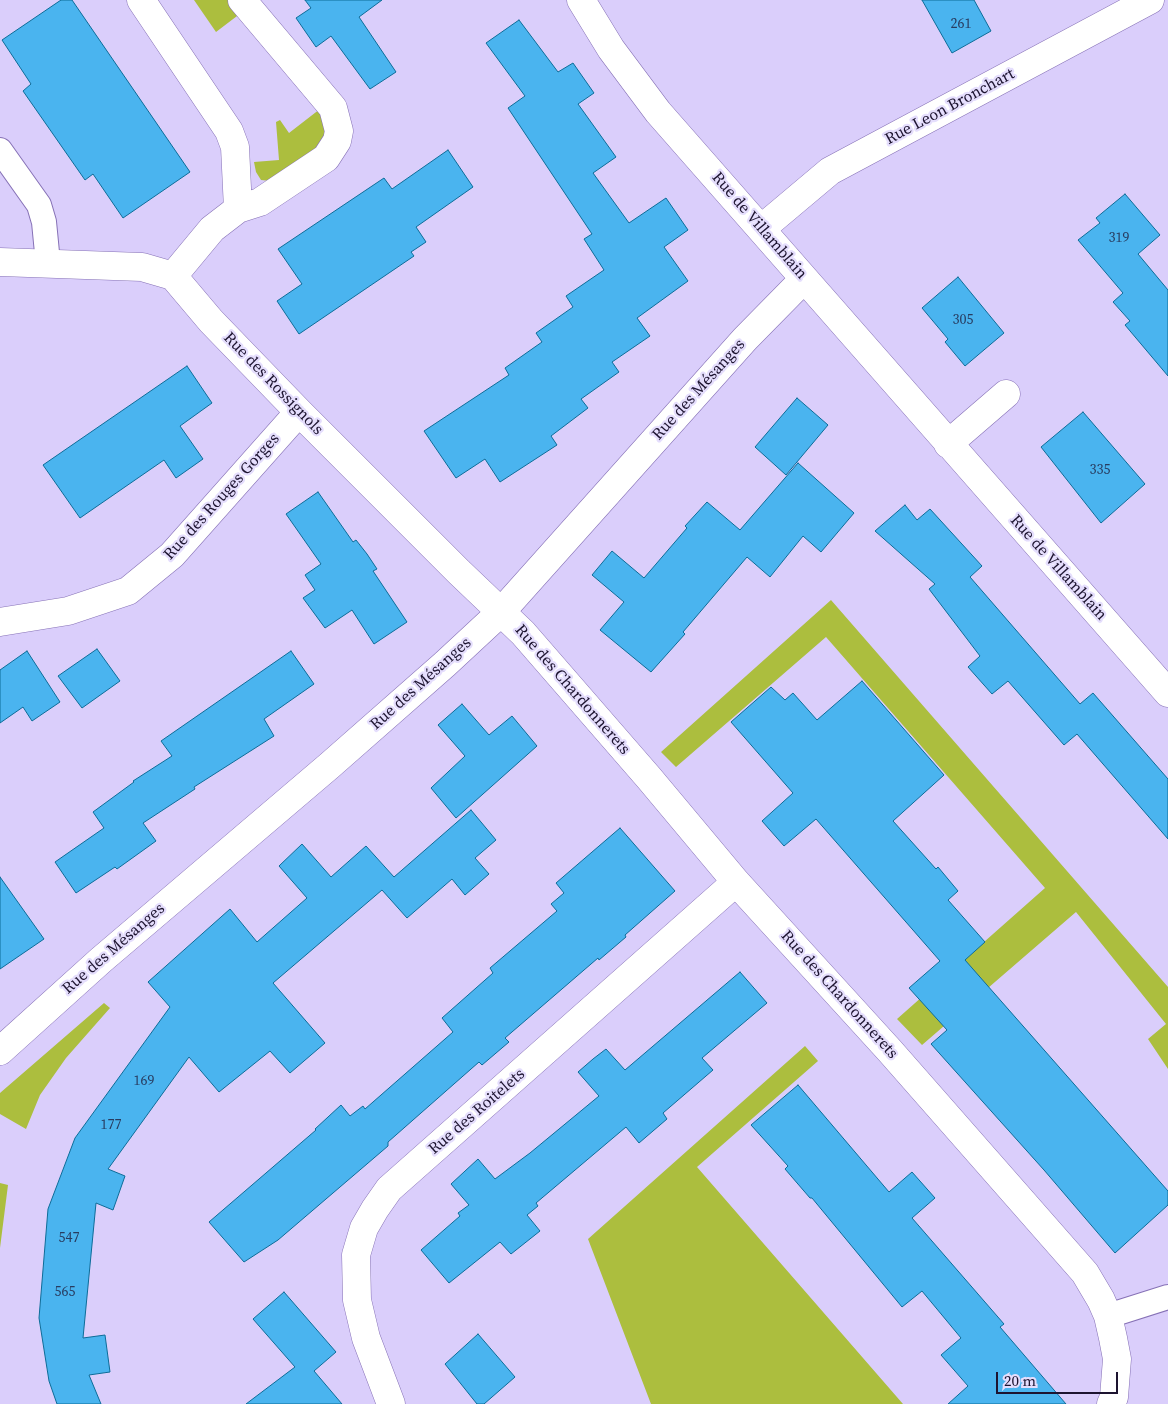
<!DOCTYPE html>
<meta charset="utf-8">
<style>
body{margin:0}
#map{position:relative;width:1168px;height:1404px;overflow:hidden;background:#dacefb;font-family:"Source Serif 4",serif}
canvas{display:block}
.scale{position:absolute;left:996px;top:1372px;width:122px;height:22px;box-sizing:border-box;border:2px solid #1d1430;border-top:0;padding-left:6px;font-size:15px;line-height:18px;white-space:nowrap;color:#1d1430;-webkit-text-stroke:4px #e5defd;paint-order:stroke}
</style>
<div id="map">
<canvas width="1168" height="1404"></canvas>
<div class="scale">20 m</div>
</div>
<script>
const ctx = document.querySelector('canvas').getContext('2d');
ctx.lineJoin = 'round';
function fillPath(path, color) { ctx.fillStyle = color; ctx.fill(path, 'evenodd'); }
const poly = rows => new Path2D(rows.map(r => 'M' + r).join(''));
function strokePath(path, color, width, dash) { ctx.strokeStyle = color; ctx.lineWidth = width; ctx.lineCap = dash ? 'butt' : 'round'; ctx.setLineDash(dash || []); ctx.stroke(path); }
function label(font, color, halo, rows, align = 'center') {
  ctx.font = font + ' "Source Serif 4",serif'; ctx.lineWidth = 4.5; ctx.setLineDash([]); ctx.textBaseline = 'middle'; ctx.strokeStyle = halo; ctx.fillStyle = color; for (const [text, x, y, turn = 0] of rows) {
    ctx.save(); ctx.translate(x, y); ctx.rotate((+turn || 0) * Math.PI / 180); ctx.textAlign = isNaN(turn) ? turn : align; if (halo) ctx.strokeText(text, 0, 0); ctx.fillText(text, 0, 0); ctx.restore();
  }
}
fillPath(poly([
 [194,0,229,0,241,13,216,32],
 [320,109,326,119,324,142,280,176,271,181,261,180,256,172,254,162,279,160,276,122,280,120,289,133],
 [831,600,1168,987,1168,1069,1148,1039,1166,1024,1076,912,922,1045,897,1019,1045,888,826,637,676,767,661,752],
 [104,1003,110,1008,66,1058,40,1095,26,1129,0,1114,0,1093],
 [805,1046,818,1061,697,1167,903,1404,651,1404,588,1239],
 [0,1183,8,1185,0,1248]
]), '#acbe3e');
const building = poly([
 [61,0,72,0,190,172,123,218,93,174,85,180,23,91,31,84,2,40,61,0],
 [305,0,382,0,359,17,396,72,370,89,331,36,316,47,296,18,311,8,305,0],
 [922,0,974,0,991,31,952,53,922,0],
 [519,20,558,72,573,63,594,93,578,104,616,157,593,173,629,223,666,198,688,230,664,247,688,281,637,318,650,336,612,362,619,372,581,399,588,408,551,436,557,445,500,482,485,459,456,478,424,431,509,375,505,368,542,342,536,333,573,307,566,296,604,270,584,239,592,234,508,108,525,96,486,43,519,20],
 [448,150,473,187,416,227,426,242,411,252,414,256,299,334,277,301,302,284,278,249,384,178,392,189,448,150],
 [1125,194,1160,235,1138,254,1168,290,1168,376,1125,325,1130,321,1113,302,1123,293,1078,240,1100,223,1096,218,1125,194],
 [958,277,1004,333,965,366,945,342,948,339,922,308,958,277],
 [187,366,212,403,180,426,203,459,176,478,164,460,80,518,43,465,187,366],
 [797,398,828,425,786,475,755,447,797,398],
 [1083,412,1145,484,1101,523,1041,447,1083,412],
 [798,463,854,513,821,552,803,536,770,577,747,557,683,632,685,634,651,672,600,630,624,602,592,575,612,551,644,578,687,528,685,526,707,502,740,530,798,463],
 [318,492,353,542,356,540,367,554,377,569,373,571,407,622,374,644,352,610,325,628,303,598,315,590,305,575,321,564,286,514,318,492],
 [905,505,917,520,930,509,982,566,970,577,1080,704,1093,693,1168,779,1168,839,1077,734,1064,745,1008,681,992,694,968,667,980,656,929,589,935,584,875,531,905,505],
 [97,649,120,681,82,708,58,676,97,649],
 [27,651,60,702,32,721,23,707,0,723,0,670,27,651],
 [291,651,314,684,264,719,274,736,194,787,195,789,143,823,156,841,117,869,115,867,76,893,55,862,104,828,93,812,134,782,133,781,172,756,161,741,291,651],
 [862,681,944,775,893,821,936,869,938,867,958,891,948,900,985,942,965,960,1168,1191,1168,1205,1115,1253,1044,1170,931,1044,947,1030,909,988,940,961,816,819,784,846,762,821,793,793,731,722,771,687,785,700,793,693,817,720,862,681],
 [462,704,489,735,512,716,537,746,456,818,431,788,465,756,438,725,462,704],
 [471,810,496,840,475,858,489,874,465,895,452,879,407,918,382,890,273,983,325,1043,290,1073,270,1051,219,1092,189,1057,108,1169,125,1176,113,1210,96,1203,83,1338,105,1335,110,1372,89,1375,101,1404,57,1404,49,1381,39,1318,48,1209,75,1138,170,1007,148,982,230,909,257,942,307,898,279,866,302,844,331,877,366,846,394,877,471,810],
 [620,828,675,891,625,935,626,937,599,960,598,958,505,1038,509,1042,482,1065,479,1062,388,1142,388,1146,278,1240,244,1262,209,1222,316,1130,315,1129,341,1105,350,1116,363,1106,365,1109,453,1032,442,1018,493,973,490,968,557,911,551,904,564,893,556,883,620,828],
 [0,877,44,939,0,969,0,877],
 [740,972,767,1003,702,1058,713,1070,663,1113,667,1119,639,1143,626,1127,536,1203,538,1206,527,1215,540,1231,511,1254,500,1242,449,1283,421,1250,460,1216,458,1213,469,1205,451,1184,478,1159,495,1179,530,1153,599,1096,578,1072,593,1059,606,1049,625,1070,740,972],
 [798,1085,889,1192,912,1172,935,1198,912,1218,1004,1324,1000,1327,1066,1404,948,1404,968,1386,941,1355,961,1338,922,1291,902,1307,812,1198,810,1198,785,1169,788,1166,751,1125,798,1085],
 [284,1292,336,1352,314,1371,342,1404,246,1404,295,1367,253,1319,284,1292],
 [478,1334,515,1377,484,1404,477,1404,445,1364,478,1334]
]);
fillPath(building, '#4ab4ef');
strokePath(building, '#0d6c98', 1);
const service = poly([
 [0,150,39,205,44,222,48,263],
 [1108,1316,1168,1297]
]);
const minor = poly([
 [141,0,229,131,235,147,238,209,212,229,173,276],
 [581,0,611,49,658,112,1168,693],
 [238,209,260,202,326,158,337,141,339,131,333,108,242,0],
 [761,229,830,171,1150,0],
 [0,262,142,267,173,276,211,321,299,412,459,572,523,633,649,778,736,882,890,1051,1085,1273,1101,1300,1108,1316,1113,1338,1117,1359,1114,1397,1111,1404],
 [948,444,1006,394],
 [0,622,68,611,128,591,172,555,299,412],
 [0,1051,101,960,329,766,445,664,501,612,745,339,804,279],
 [391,1404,366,1338,357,1300,356,1255,364,1228,375,1209,389,1189,736,882]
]);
strokePath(service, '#8671b6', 26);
strokePath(minor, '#8671b6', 29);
strokePath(service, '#fff', 24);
strokePath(minor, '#fff', 28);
label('14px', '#283c60', null, [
 ["261",961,24],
 ["319",1119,238],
 ["305",963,320],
 ["335",1100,470],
 ["169",144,1081],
 ["177",111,1125],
 ["547",69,1238],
 ["565",65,1292]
]);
label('16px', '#1d1430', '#e5defd', [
 ["Rue Leon Bronchart",950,107,-28],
 ["Rue de Villamblain",759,226,49],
 ["Rue des Rossignols",273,384,46],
 ["Rue des Mésanges",699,390,-48],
 ["Rue des Rouges Gorges",222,497,-48],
 ["Rue de Villamblain",1058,568,48],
 ["Rue des Mésanges",421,684,-42],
 ["Rue des Chardonnerets",572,690,49],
 ["Rue des Mésanges",114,949,-41],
 ["Rue des Chardonnerets",839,995,48],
 ["Rue des Roitelets",477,1112,-41]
]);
</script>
